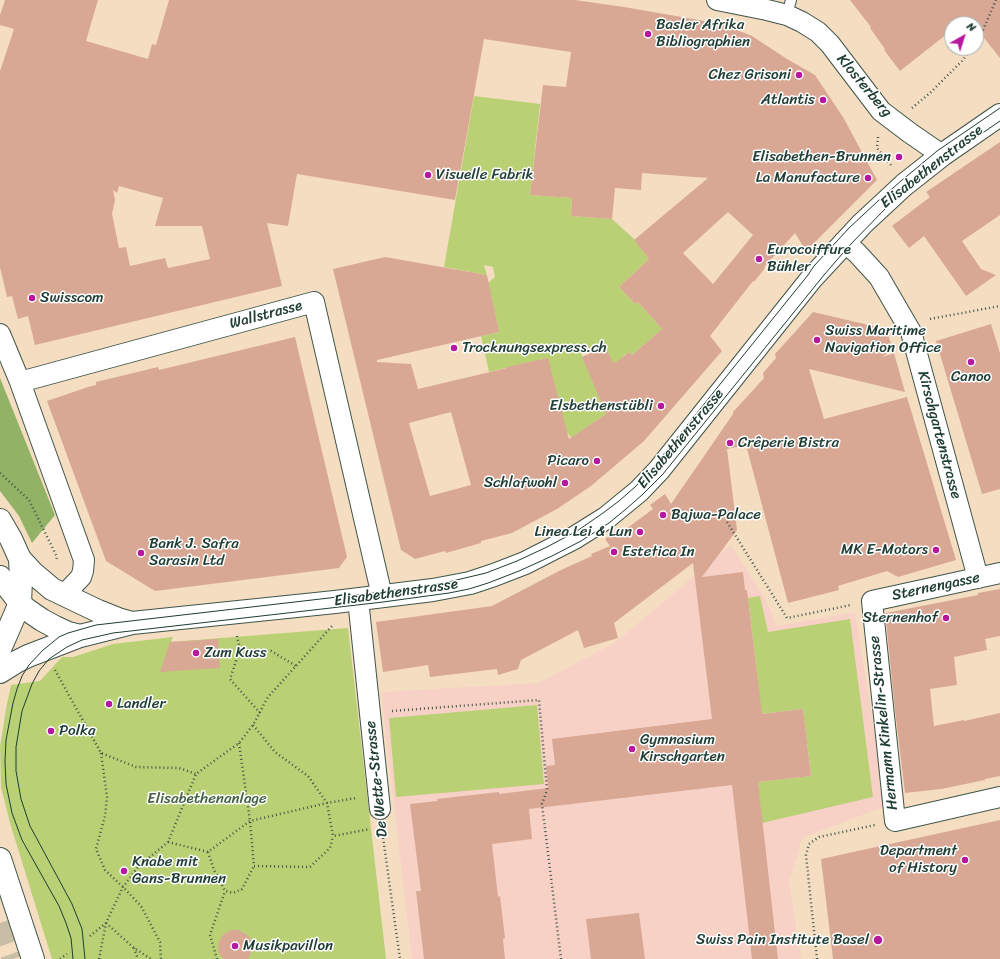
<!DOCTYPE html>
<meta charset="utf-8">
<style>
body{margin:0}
#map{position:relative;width:1000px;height:959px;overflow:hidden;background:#f5ddc2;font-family:Sriracha,sans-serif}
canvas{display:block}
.north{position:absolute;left:944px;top:16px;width:40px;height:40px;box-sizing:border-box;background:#fff;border:1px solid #a5b1ae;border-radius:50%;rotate:39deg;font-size:11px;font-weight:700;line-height:16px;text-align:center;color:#1f3d34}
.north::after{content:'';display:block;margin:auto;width:14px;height:18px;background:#b5179e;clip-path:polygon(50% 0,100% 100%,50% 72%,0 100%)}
</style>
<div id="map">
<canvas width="1000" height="959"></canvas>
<div class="north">N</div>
</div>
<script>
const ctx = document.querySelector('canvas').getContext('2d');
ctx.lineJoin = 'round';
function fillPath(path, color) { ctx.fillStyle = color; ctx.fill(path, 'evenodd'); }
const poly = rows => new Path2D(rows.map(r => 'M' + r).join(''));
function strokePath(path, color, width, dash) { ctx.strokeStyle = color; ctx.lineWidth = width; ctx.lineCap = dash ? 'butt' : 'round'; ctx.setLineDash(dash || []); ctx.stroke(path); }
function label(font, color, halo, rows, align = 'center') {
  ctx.font = font + ' Sriracha,sans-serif'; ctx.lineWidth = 3; ctx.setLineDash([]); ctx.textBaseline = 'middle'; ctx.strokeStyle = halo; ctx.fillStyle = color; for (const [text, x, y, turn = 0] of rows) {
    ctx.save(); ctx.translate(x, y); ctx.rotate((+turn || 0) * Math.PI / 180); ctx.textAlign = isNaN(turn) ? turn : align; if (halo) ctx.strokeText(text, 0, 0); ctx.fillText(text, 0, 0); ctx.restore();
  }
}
fillPath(poly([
 [731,545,766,600,777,626,855,612,886,806,802,838,789,882,801,959,412,959,381,692,538,683,616,642]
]), '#f7d1c6');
fillPath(poly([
 [474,96,540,104,530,195,572,198,571,216,612,219,634,239,649,259,619,287,635,304,638,302,662,329,632,355,629,352,622,357,624,360,614,365,605,346,594,351,593,347,580,350,606,414,571,438,567,432,553,379,547,358,489,372,481,336,499,332,488,283,495,277,493,267,484,265,487,275,444,267],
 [760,596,768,632,850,619,873,797,762,823,758,782,811,776,803,709,744,716,758,682,748,598],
 [348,628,386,959,52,959,10,823,1,787,0,747,6,709,11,685,40,681,62,657,73,657,113,644,173,637,171,642],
 [537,705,544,784,396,797,389,718]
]), '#b9d075');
fillPath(poly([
 [0,378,55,515,32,543,19,516,0,491]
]), '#92b266');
fillPath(poly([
 [5,0,98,0,86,41,148,59,152,44,156,45,169,0,575,0,624,7,722,24,752,36,787,59,815,75,843,117,877,180,806,251,795,233,764,267,765,268,754,282,753,281,710,336,722,351,644,441,591,486,557,509,512,533,481,541,481,543,446,553,445,551,415,559,401,550,333,269,385,257,487,275,499,332,377,360,377,362,411,364,418,389,507,368,507,367,547,358,548,358,569,439,606,414,582,357,605,346,614,364,629,352,632,355,662,329,638,302,635,304,619,287,649,259,634,240,708,178,642,173,641,190,615,188,612,219,571,216,572,198,530,195,543,85,566,87,571,52,484,39,455,200,297,174,288,226,267,223,282,286,35,345,28,316,18,319,12,296,7,297,0,267,0,71,14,29,0,25,0,15],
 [119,186,163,198,155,226,202,226,210,259,168,268,165,258,130,266,126,247,119,248,112,214,115,200,113,190,117,193],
 [728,212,753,235,713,284,683,253],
 [451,412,471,485,430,496,409,423],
 [850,0,1000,0,1000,58,976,28,976,24,972,24,968,18,960,24,952,24,952,30,900,71,884,50,885,49,870,28,871,27],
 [1000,142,1000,215,962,241,981,269,996,275,966,296,924,236,909,248,892,226,930,197,926,192],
 [813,312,886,329,893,349,882,357,894,353,905,392,809,369,824,419,907,397,956,560,898,577,887,571,838,586,839,590,788,603,746,445,727,449,737,530,702,577,743,572,745,590,747,590,762,714,803,709,811,776,758,782,778,959,752,959,732,785,529,809,532,839,492,844,498,897,500,896,505,938,503,939,505,959,424,959,416,891,421,891,410,804,437,801,437,799,499,792,499,794,548,788,546,766,555,765,552,739,712,719,693,563,614,623,618,638,584,648,578,630,521,660,518,669,498,675,497,669,430,677,428,665,383,672,376,622,492,606,561,570,592,556,591,554,610,546,605,539,620,528,622,532,653,509,650,505,665,494,671,504,733,414,733,412,764,378,763,373,776,358,775,354],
 [991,324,1000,353,1000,489,982,494,936,341],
 [295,337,347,557,339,568,155,591,106,561,47,401,88,387,96,385,96,382,158,367,159,370],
 [1000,589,1000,636,985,639,987,650,954,657,957,685,930,689,934,726,964,720,964,721,1000,713,1000,776,985,779,985,780,941,789,905,793,895,710,886,621,886,613,978,595,978,593],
 [218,639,220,668,160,672,170,642],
 [1000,820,1000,959,833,959,821,859],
 [639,913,645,959,591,959,586,919],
 [233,930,238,930,246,934,250,938,252,944,252,950,248,959,223,959,219,953,218,947,219,941,222,936,227,932]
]), '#d9a895');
strokePath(poly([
 [0,923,13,959]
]), '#cabda6', 22, [22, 11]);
const service = poly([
 [787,15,791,0]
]);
const minor = poly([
 [717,0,767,10,787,15,802,22,818,32,830,44,881,111,910,133,942,155],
 [844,242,857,253,879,277,911,332,978,578],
 [0,334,20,382,84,560,83,571,81,577,64,595],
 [20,382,314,302,382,596],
 [1000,573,872,601,895,821,1000,797],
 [358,599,380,809]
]);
const tertiary = poly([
 [20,559,33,573,52,589,77,601,98,611,118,619,132,623],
 [0,577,20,603,26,609,42,620,55,627,68,633,80,636],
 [0,672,16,662,28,656,80,636,132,623,335,602,433,590,470,583,494,575,525,563,574,538,606,518,639,491,659,470,812,278,862,224,904,185,942,155,1000,115]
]);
const primary = poly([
 [0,520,11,539,20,559,21,580,20,603,0,649],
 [0,859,33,959]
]);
strokePath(service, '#3f5549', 12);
strokePath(minor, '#3f5549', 22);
strokePath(tertiary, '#3f5549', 24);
strokePath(primary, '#3f5549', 24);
strokePath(poly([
 [976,40,983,30,996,0],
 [912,108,930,93,963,60,971,48],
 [878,137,877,148,891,165],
 [930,319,1000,306],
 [0,473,29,500,57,557,56,561],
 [727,522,787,618,851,605],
 [237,636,240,649,271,651,296,666],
 [240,649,230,679,260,713],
 [55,670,101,753,136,767,179,768,196,774],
 [392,711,539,700,547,790,542,804,561,959],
 [253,725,275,752,308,776,327,803,333,836,370,829],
 [239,743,250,821,254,866,310,867,330,848,333,836],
 [101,753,107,797,105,816,96,849,105,870,123,887,141,906,160,942,161,959],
 [382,830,400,959],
 [168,842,208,852,250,821,327,803,356,798],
 [208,852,214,870,225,891,233,893,242,889,254,866],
 [106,923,134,948,151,959],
 [90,936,106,923],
 [134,948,138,959],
 [60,959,67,954],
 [99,959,106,923,123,887,138,867,168,842,196,774,239,743,253,725,268,697,332,626],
 [217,959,210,935,225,891],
 [817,959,806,855,809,844,819,837,875,825]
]), '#3f5549', 2.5, [1, 3]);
strokePath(service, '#fff', 10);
strokePath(minor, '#fff', 20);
strokePath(tertiary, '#fff', 22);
strokePath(primary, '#fff', 22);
strokePath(poly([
 [73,959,71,938,66,923,59,906,22,840,12,813,6,784,5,762,6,740,13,703,17,689,22,676,29,665,42,651,59,637,68,633,96,625,381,592,448,582,486,573,517,561,547,547,577,531,603,513,619,501,635,487,655,465,808,275,814,266,849,228,878,201,901,181,937,151,1000,108],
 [85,959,82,929,72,904,30,826,21,799,16,771,16,747,22,711,32,684,39,671,49,659,67,647,82,640,113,633,383,602,449,593,469,589,488,583,519,571,552,556,581,541,609,523,626,509,642,495,663,474,824,275,849,246,885,209,939,163,1000,121]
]), '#1f3d34', 1);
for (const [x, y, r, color] of [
 [648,34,4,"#b5179e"],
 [799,75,4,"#b5179e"],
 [823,100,4,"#b5179e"],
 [899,157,4,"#b5179e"],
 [428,175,4,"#b5179e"],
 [868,178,4,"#b5179e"],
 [759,259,4,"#b5179e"],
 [32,298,4,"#b5179e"],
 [817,340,4,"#b5179e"],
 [454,348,4,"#b5179e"],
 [971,362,4,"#b5179e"],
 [661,406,4,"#b5179e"],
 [730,443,4,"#b5179e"],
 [597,461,4,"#b5179e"],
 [565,483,4,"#b5179e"],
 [663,515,4,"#b5179e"],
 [640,532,4,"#b5179e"],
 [936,550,4,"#b5179e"],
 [614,552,4,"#b5179e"],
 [141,553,4,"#b5179e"],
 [946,618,4,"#b5179e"],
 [196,653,4,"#b5179e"],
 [109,704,4,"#b5179e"],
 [51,731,4,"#b5179e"],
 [632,749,4,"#b5179e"],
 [965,860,4,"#b5179e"],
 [124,871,4,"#b5179e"],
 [878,940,5,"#b5179e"],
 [235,946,4,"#b5179e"]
]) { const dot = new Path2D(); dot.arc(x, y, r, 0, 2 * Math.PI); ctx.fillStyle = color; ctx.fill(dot); strokePath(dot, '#fff', 1.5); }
label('15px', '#1f3d34', '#fff', [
 ["Basler Afrika",656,25],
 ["Bibliographien",656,42],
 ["Chez Grisoni",791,75,"right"],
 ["Atlantis",815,100,"right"],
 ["Elisabethen-Brunnen",891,157,"right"],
 ["Visuelle Fabrik",436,175],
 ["La Manufacture",860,178,"right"],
 ["Eurocoiffure",767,250],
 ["Bühler",767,267],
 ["Swisscom",40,298],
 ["Swiss Maritime",825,331],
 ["Navigation Office",825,348],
 ["Trocknungsexpress.ch",462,348],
 ["Canoo",971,377,"center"],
 ["Elsbethenstübli",653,406,"right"],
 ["Crêperie Bistra",738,443],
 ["Picaro",589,461,"right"],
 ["Schlafwohl",557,483,"right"],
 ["Bajwa-Palace",671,515],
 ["Linea Lei & Lun",632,532,"right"],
 ["Bank J. Safra",149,544],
 ["Sarasin Ltd",149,561],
 ["MK E-Motors",928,550,"right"],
 ["Estetica In",622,552],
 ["Sternenhof",938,618,"right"],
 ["Zum Kuss",204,653],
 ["Landler",117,704],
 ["Polka",59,731],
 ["Gymnasium",640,740],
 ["Kirschgarten",640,757],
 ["Department",957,851,"right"],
 ["of History",957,868,"right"],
 ["Knabe mit",132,862],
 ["Gans-Brunnen",132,879],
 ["Swiss Pain Institute Basel",869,940,"right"],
 ["Musikpavillon",243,946]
], 'left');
label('15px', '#1f3d34', '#fff', [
 ["Klosterberg",864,86,50],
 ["Elisabethenstrasse",932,167,-38],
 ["Wallstrasse",266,315,-15],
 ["Kirschgartenstrasse",939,435,75],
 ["Elisabethenstrasse",681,439,-50],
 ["Sternengasse",936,587,-12],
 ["Elisabethenstrasse",396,593,-8],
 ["Hermann Kinkelin-Strasse",884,723,-96],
 ["De Wette-Strasse",377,779,-96]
]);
label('15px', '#466244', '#fff', [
 ["Elisabethenanlage",207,799]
]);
</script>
